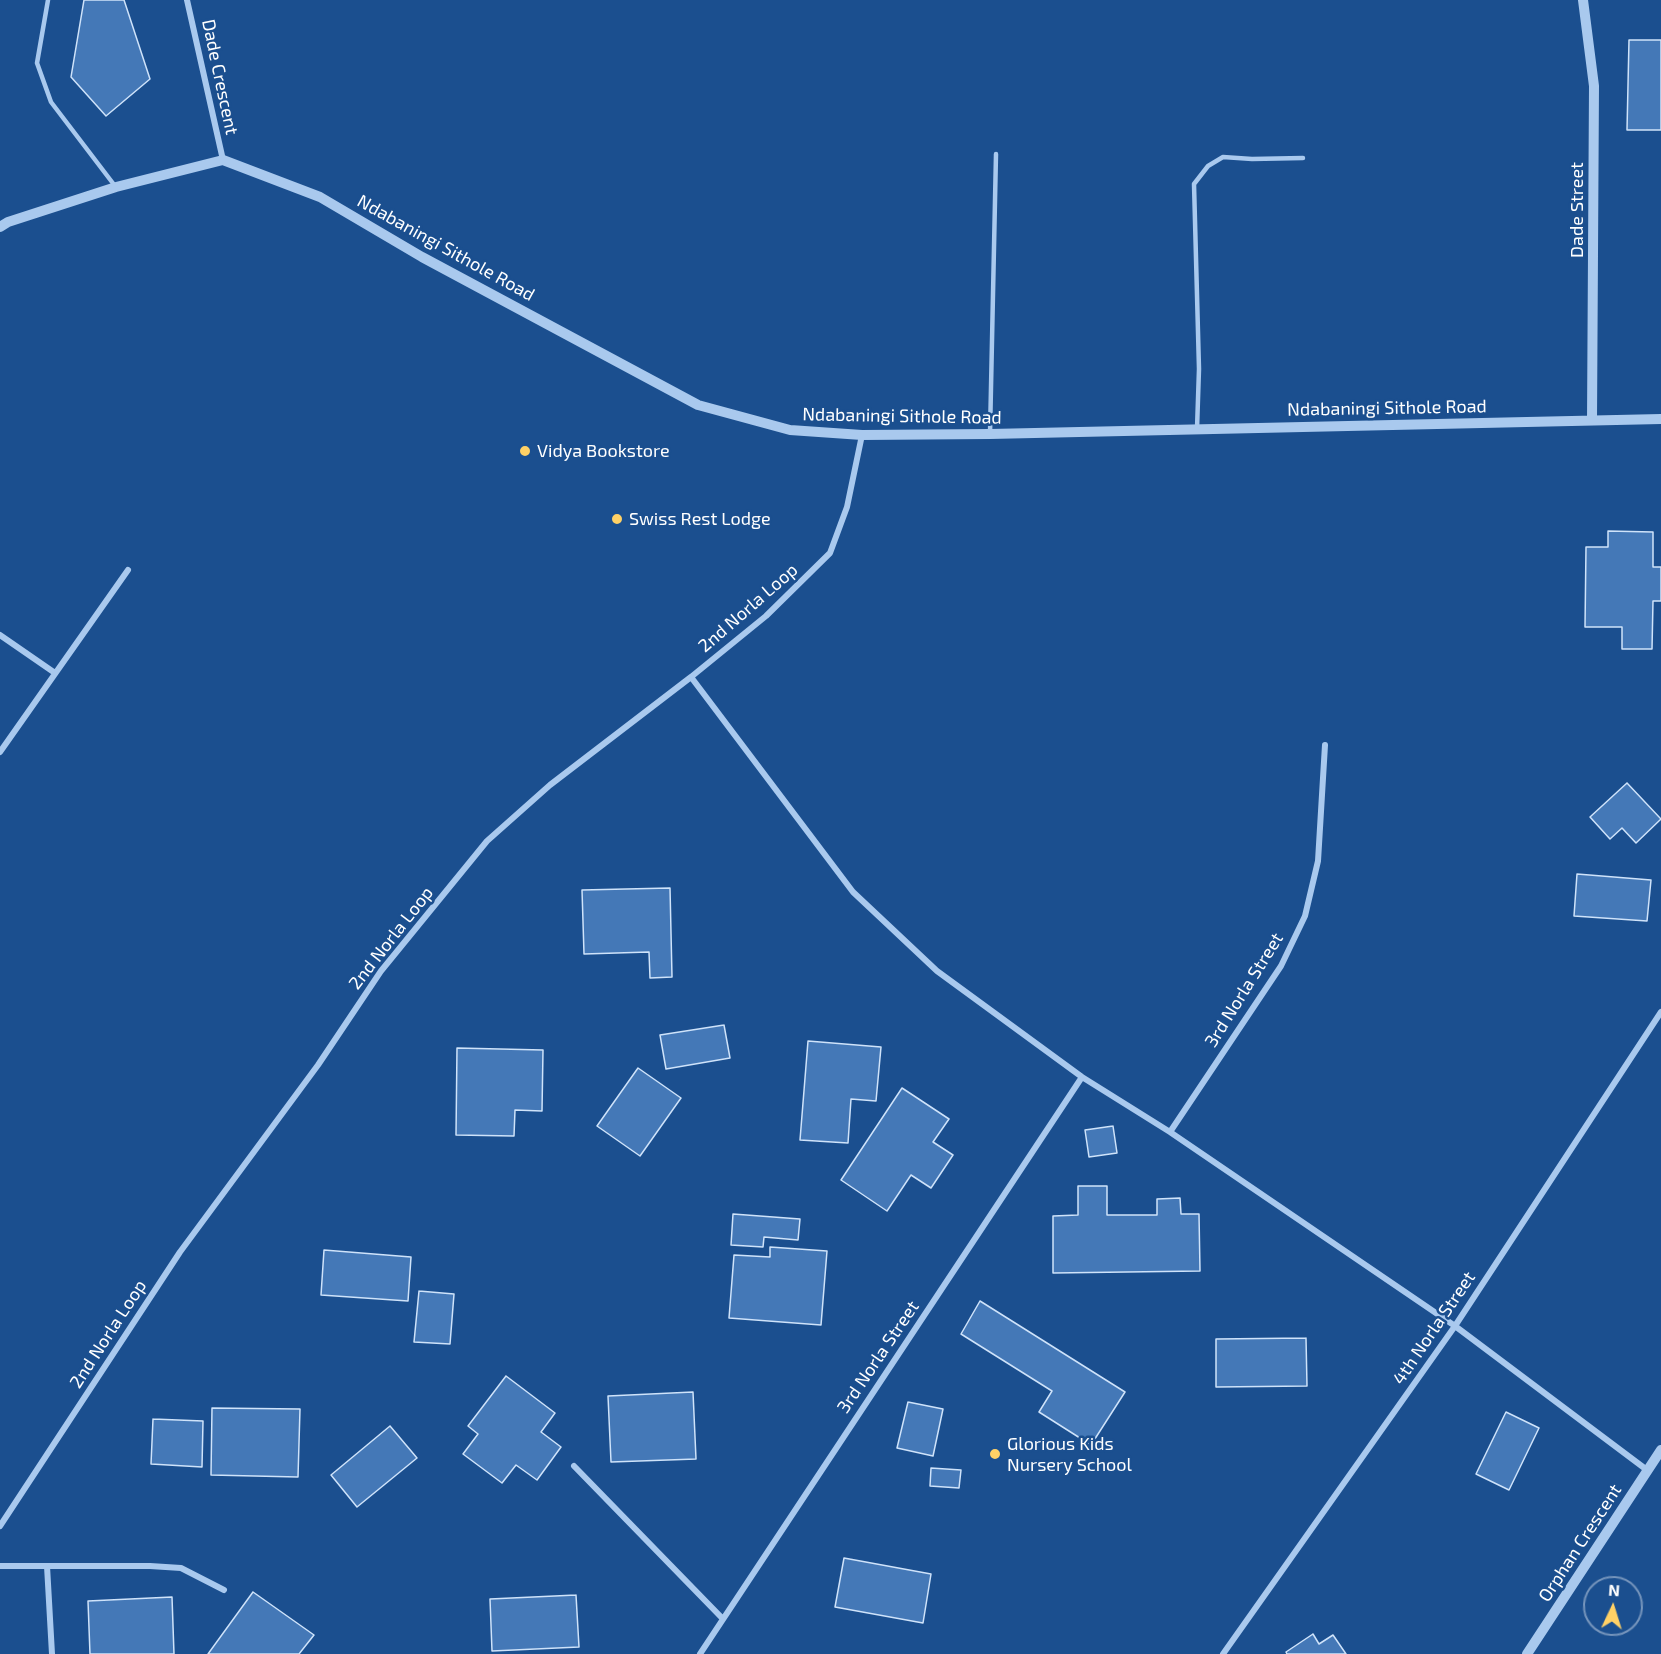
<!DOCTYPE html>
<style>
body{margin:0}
#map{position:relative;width:1661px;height:1654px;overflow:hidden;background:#1b4f8f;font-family:"Exo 2",sans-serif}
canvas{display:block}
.north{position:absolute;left:1583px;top:1576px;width:60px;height:60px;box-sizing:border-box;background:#1b4f8f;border:2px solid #7695bc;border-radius:50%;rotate:4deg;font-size:16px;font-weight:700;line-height:24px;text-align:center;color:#fff}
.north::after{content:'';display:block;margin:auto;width:21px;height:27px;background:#ffd166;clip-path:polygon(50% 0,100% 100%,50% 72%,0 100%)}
</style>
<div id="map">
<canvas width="1661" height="1654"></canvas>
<div class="north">N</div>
</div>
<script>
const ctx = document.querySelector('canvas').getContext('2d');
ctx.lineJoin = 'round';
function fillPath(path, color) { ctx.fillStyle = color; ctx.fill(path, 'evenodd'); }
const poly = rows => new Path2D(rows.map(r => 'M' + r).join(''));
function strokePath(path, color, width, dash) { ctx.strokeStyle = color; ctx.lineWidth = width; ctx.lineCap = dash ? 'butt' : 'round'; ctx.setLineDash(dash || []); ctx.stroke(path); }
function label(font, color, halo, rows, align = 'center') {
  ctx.font = font + ' "Exo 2",sans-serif'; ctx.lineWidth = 5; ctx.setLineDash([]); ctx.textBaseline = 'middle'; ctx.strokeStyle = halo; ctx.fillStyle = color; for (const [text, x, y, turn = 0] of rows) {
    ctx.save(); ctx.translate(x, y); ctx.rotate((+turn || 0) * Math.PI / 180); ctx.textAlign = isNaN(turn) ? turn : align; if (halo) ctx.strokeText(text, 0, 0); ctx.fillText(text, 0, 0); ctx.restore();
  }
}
const building = poly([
 [84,0,124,0,150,79,106,116,71,77,84,0],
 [1629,40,1661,40,1661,130,1627,130,1629,40],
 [1608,531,1653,532,1653,567,1661,567,1661,601,1653,601,1652,649,1622,649,1622,627,1585,627,1586,547,1608,547,1608,531],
 [1627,783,1661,819,1636,843,1622,828,1610,839,1590,817,1627,783],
 [1577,874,1651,880,1647,921,1574,916,1577,874],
 [670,888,672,977,650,978,649,952,584,954,582,890,670,888],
 [724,1025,730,1058,666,1069,660,1035,724,1025],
 [808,1041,881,1047,876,1101,851,1099,848,1143,800,1140,808,1041],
 [457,1048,543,1050,542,1111,515,1110,514,1136,456,1135,457,1048],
 [638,1068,681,1098,640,1156,597,1126,638,1068],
 [902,1088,949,1119,933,1142,953,1155,931,1188,911,1175,887,1211,841,1180,902,1088],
 [1113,1126,1117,1153,1089,1157,1085,1130,1113,1126],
 [1078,1186,1107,1186,1107,1215,1157,1215,1157,1199,1180,1198,1181,1214,1199,1214,1200,1271,1053,1273,1053,1216,1078,1215,1078,1186],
 [733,1214,800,1219,798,1240,764,1237,763,1247,731,1245,733,1214],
 [770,1247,827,1251,821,1325,729,1318,734,1255,770,1257,770,1247],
 [324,1250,411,1257,408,1301,321,1295,324,1250],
 [419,1291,454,1294,450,1344,414,1342,419,1291],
 [980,1301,1125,1392,1091,1445,1039,1412,1052,1391,961,1334,980,1301],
 [1306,1338,1307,1386,1216,1387,1216,1339,1306,1338],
 [506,1376,555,1413,541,1432,561,1447,537,1480,516,1465,502,1483,463,1454,478,1434,468,1426,506,1376],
 [693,1392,696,1459,611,1462,608,1396,693,1392],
 [908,1402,943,1409,933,1456,897,1448,908,1402],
 [212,1408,300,1409,298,1477,211,1475,212,1408],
 [1506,1412,1539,1428,1509,1490,1476,1474,1506,1412],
 [153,1419,203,1421,202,1467,151,1464,153,1419],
 [390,1426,417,1458,357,1507,331,1475,390,1426],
 [931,1468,961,1470,959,1488,930,1486,931,1468],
 [844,1558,931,1574,923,1623,835,1607,844,1558],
 [253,1592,314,1635,299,1654,208,1654,253,1592],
 [576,1595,579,1647,492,1651,490,1599,576,1595],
 [172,1597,174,1654,90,1654,88,1601,172,1597],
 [1313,1634,1319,1644,1333,1635,1346,1654,1287,1654,1286,1652,1313,1634]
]);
fillPath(building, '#4478b7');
strokePath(building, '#cfe3fa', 1.5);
strokePath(poly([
 [48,0,37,63,51,102,115,186],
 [1197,429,1199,369,1194,184,1208,166,1223,157,1252,159,1303,158],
 [990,434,996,154]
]), '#a9c9ee', 4.5);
strokePath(poly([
 [187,0,223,160],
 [0,635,55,673],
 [691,677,853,892,937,971,1082,1077,1170,1132,1455,1326,1647,1470],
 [0,752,128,570],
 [1170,1132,1281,966,1305,916,1318,861,1325,745],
 [574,1466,723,1619],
 [0,1526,180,1252,318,1065,381,971,487,841,550,785,691,677,766,616,830,553,847,507,862,435],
 [0,1566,150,1566,181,1568,224,1590],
 [47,1566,52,1654],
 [700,1654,1082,1077],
 [1223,1654,1455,1326,1661,1012]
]), '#a9c9ee', 6);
strokePath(poly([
 [1583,0,1594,86,1592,420],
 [0,227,8,222,116,187,223,160,320,197,422,257,698,405,790,430,862,435,990,434,1661,419],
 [1527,1654,1661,1450]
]), '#a9c9ee', 10);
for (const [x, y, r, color] of [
 [525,451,6,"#ffd166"],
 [617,519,6,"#ffd166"],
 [995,1454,6,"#ffd166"]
]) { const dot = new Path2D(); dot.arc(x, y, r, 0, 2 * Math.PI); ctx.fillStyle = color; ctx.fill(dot); strokePath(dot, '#1b4f8f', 2); }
label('18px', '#fff', '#1b4f8f', [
 ["Dade Crescent",220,77,78],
 ["Dade Street",1577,210,-90],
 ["Ndabaningi Sithole Road",446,248,29],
 ["Ndabaningi Sithole Road",1387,408,-1],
 ["Ndabaningi Sithole Road",902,416,1],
 ["2nd Norla Loop",748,608,-41],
 ["2nd Norla Loop",391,938,-52],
 ["3rd Norla Street",1244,990,-58],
 ["4th Norla Street",1434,1328,-56],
 ["2nd Norla Loop",108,1334,-57],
 ["3rd Norla Street",878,1357,-56],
 ["Orphan Crescent",1580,1543,-57]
]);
label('18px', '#fff', '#1b4f8f', [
 ["Vidya Bookstore",537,451],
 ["Swiss Rest Lodge",629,519],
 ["Glorious Kids",1007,1444],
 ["Nursery School",1007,1465]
], 'left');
</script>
